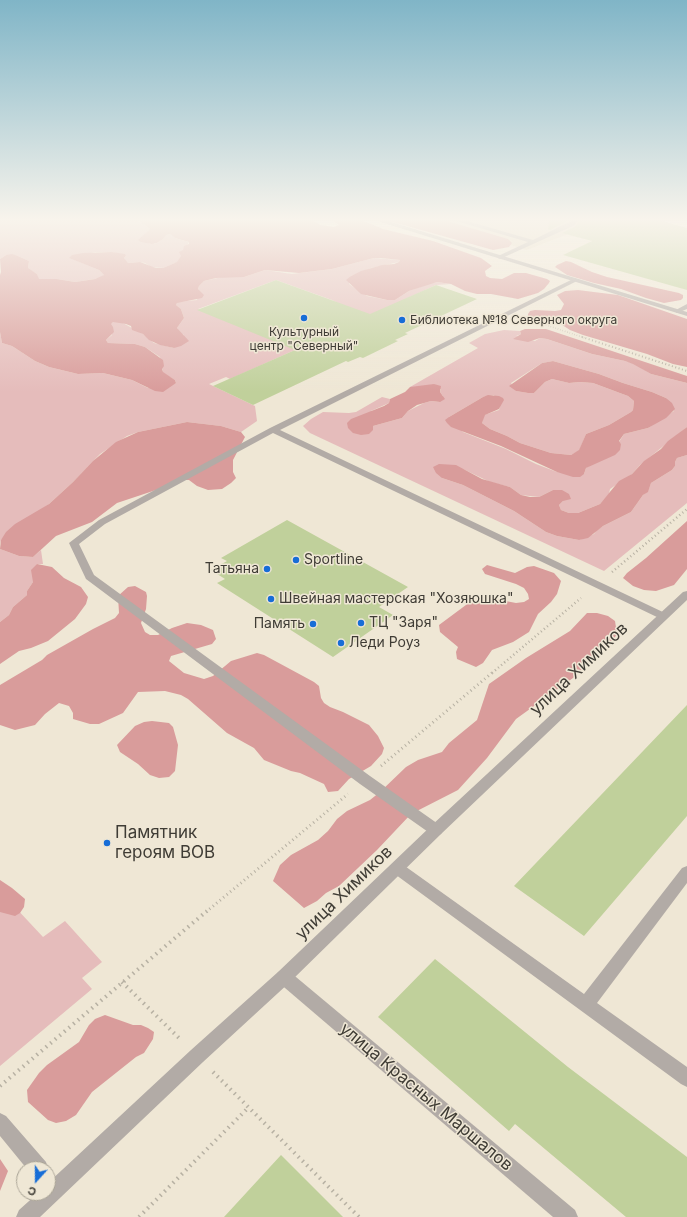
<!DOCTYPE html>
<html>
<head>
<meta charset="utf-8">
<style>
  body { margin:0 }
  #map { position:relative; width:687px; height:1217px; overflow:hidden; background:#efe7d5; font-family:Inter,sans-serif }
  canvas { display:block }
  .north { position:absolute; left:16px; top:1161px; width:40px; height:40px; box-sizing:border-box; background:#efe7d5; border:1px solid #a9a395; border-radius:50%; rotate:201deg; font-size:11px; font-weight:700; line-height:16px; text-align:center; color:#3f3c35 }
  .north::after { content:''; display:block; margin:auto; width:14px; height:18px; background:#176dd7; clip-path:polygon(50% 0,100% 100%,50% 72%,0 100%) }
</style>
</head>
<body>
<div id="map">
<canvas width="687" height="1217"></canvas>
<div class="north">С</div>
</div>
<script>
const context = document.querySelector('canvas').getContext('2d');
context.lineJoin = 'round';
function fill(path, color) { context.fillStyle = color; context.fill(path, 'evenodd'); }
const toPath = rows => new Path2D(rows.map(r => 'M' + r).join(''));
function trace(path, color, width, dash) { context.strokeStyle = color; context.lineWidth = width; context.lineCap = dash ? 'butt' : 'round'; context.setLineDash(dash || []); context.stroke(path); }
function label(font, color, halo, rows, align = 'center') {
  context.font = font + ' Inter,sans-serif'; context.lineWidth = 3; context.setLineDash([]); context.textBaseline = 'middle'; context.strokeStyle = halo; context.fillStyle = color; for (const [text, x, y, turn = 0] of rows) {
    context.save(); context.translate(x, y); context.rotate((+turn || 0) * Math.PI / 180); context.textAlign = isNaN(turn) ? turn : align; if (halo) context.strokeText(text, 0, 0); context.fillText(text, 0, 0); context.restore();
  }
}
fill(toPath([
  [427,221,583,221,589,226,527,250]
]), '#e6dbc2');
fill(toPath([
  [0,221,139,221,150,229,139,240,152,244,157,243,163,239,165,235,170,234,175,238,189,242,178,262,163,268,151,267,145,263,140,262,128,263,125,261,124,258,126,256,112,252,95,252,70,258,99,270,104,275,101,278,75,282,57,279,44,280,38,279,37,274,29,270,28,268,29,261,18,256,6,255,0,259],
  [374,258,400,260,399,262,371,268,351,276,349,284,367,296,387,300,395,300,409,291,431,283,437,282,451,284,436,285,365,318,332,300,276,280,198,309,304,346,230,379,226,377,209,384,255,406,257,421,241,432,221,426,187,422,138,432,127,436,100,454,73,482,49,504,1,540,0,544,0,332,2,343,12,346,35,361,49,367,78,374,103,373,132,380,148,388,176,383,175,380,163,373,160,357,145,347,135,344,108,343,106,340,112,335,110,324,113,322,121,322,143,334,154,343,174,348,184,335,180,333,177,328,184,318,181,309,176,305,177,302,197,300,199,291,198,289,199,286,204,281,222,277,244,277,265,270,292,274,332,269],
  [504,330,520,331,521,334,516,336,535,341,540,338,547,339,592,354,625,361,633,363,651,374,687,383,687,427,640,465,632,474,610,489,609,494,600,504,578,513,569,513,561,510,559,505,563,501,553,490,539,497,521,495,510,487,490,482,463,469,442,478,463,485,514,511,546,532,557,536,579,540,594,534,597,530,603,526,631,512,643,495,648,491,651,483,672,470,675,466,675,462,677,458,687,455,687,503,604,571,310,433,303,426,311,419,323,412,349,413,356,412,382,397,390,399,389,403,371,411,373,426,402,418,408,411,424,403,431,401,439,402,443,396,440,392,441,389,410,387,478,348,469,343,485,334],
  [553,361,599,374,623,383,652,392,666,398,674,411,648,428,624,434,619,442,621,444,586,468,584,474,557,472,536,464,506,449,463,432,449,417,483,397,494,395,500,407,499,410,484,415,482,423,490,429,507,436,520,443,551,453,571,455,579,451,586,434,609,425,631,412,633,410,634,401,628,396,593,383,580,382,569,383,552,379,545,382,534,393,528,393,516,391,511,383,542,363],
  [0,549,19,556,33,557,41,550,43,564,37,564,33,582,27,591,27,595,13,607,9,615,0,622],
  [0,891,43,937,65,921,102,962,82,978,92,989,0,1066]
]), '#e5bcbb');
fill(toPath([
  [139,221,313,221,321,225,334,227,339,225,333,221,364,221,383,229,433,241,481,258,492,266,485,271,486,276,490,278,502,279,514,273,526,273,547,279,550,281,549,283,544,289,538,293,518,299,491,294,477,294,465,291,451,284,437,282,409,291,395,300,387,300,361,294,346,280,351,276,361,271,382,265,394,264,399,262,400,260,381,258,374,258,332,269,299,273,265,270,244,277,216,278,204,281,199,286,198,289,204,295,202,298,177,303,176,305,181,309,184,318,177,328,189,341,181,346,174,348,160,345,149,340,143,334,132,330,131,326,126,324,113,322,111,324,113,327,114,332,106,340,108,343,135,344,145,347,163,360,164,366,162,369,163,372,175,380,176,383,163,392,155,391,132,380,103,373,78,374,49,367,35,361,12,346,2,343,0,332,0,275,1,272,0,259,6,255,12,254,18,256,29,261,28,268,37,274,39,279,57,279,75,282,95,279,104,275,99,270,69,258,72,255,83,253,112,252,125,254,126,256,124,258,128,263,140,262,156,268,163,268,177,262,181,256,179,252,183,250,184,246,189,244,189,242,175,238,170,234,166,235,163,239,157,243,152,244,141,242,138,240,150,229],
  [389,221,447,221,508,239,512,243,509,247,493,250],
  [566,261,571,262,592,272,607,277,679,293,683,295,683,298,681,300,664,303,646,298,621,289,594,283,567,275,555,267,557,265],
  [578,290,618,295,687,319,687,367,673,364,647,354,583,335,570,330,556,321,533,320,528,317,528,314,530,311,535,310,555,311,561,310,564,304,557,295,565,291],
  [525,329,546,329,687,376,687,383,651,374,633,364,625,361,592,354,547,339,540,338,528,342,513,339,521,334,520,331],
  [553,361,599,374,623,383,652,392,666,398,672,403,675,409,666,418,648,428,624,434,619,441,621,444,620,450,615,455,586,468,584,474,580,477,573,477,557,472,501,446,451,427,447,423,445,420,449,417,483,397,488,395,499,396,503,398,504,400,500,407,499,409,485,415,482,423,490,429,507,436,520,443,551,453,571,455,579,450,586,434,609,425,631,412,633,410,634,401,628,396,593,383,580,382,569,383,552,379,545,382,534,393,528,393,516,391,509,386,542,363],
  [434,384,441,386,440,392,445,399,440,402,431,401,417,405,408,411,402,418,373,426,373,430,369,434,361,435,353,433,348,428,347,423,351,419,384,406,389,403,390,399,405,392,410,387],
  [187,422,221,426,241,432,245,437,233,460,233,472,236,478,231,483,222,489,208,490,197,486,189,480,176,480,156,490,117,503,92,522,56,536,33,557,19,556,0,549,1,540,6,532,15,524,49,504,73,482,93,461,116,442,138,432],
  [687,427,687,455,677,458,675,462,675,466,672,470,651,483,648,492,643,495,631,512,603,526,588,538,579,540,557,536,546,532,514,511,463,485,442,478,436,473,433,467,439,464,456,465,482,479,510,487,521,495,530,497,539,497,553,490,562,490,569,494,571,499,563,501,559,505,561,510,569,513,578,513,600,504,619,481,632,474,644,461,661,449,668,441],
  [687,521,687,569,674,585,656,591,644,590,633,586,623,578,627,573,646,558],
  [37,564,52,567,64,578,81,587,88,597,86,604,75,619,48,641,31,648,19,651,0,664,0,622,9,615,13,607,27,595,27,591,33,582,31,570],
  [487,565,515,573,527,567,534,566,554,573,561,581,557,594,551,602,538,614,529,632,513,642,492,650,483,663,476,667,457,659,456,652,458,647,440,632,439,625,470,602,495,599,516,603,524,602,529,599,528,594,524,588,516,584,485,574,482,569],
  [135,586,146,592,147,596,146,609,141,623,145,632,150,635,158,635,172,628,187,623,201,625,213,630,216,639,212,644,171,656,169,661,184,673,204,679,213,676,231,661,257,653,264,655,314,682,319,686,321,698,324,703,330,707,343,712,369,725,378,736,384,748,382,754,371,766,349,779,338,791,328,792,324,784,300,773,291,771,264,760,254,748,227,733,188,699,181,695,165,691,138,692,123,713,99,724,90,724,73,719,73,713,69,706,59,703,45,714,35,725,15,730,0,725,0,685,42,660,47,655,93,629,115,618,119,613,118,596,128,587],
  [587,613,597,613,608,616,615,621,617,634,613,640,573,678,516,719,487,758,458,790,411,814,377,850,339,886,326,893,317,901,304,908,273,881,280,865,291,855,318,840,328,831,337,819,347,811,370,800,380,792,406,767,418,760,442,752,449,743,477,720,489,684,526,658,570,631],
  [152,721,169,723,173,727,178,745,175,771,169,777,159,778,150,775,138,764,120,752,117,745,135,726,144,722],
  [0,880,12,888,25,899,24,907,20,913,15,916,0,912],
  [105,1015,133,1025,141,1025,148,1028,154,1032,153,1039,144,1053,136,1057,92,1092,76,1115,66,1121,56,1123,48,1120,28,1102,27,1090,39,1073,47,1065,79,1042,89,1025,95,1019],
  [0,1159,8,1171,0,1191]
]), '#d99c9b');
fill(toPath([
  [549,221,567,221,550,230,548,229],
  [578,221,663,221,687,228,687,290,563,255,592,241,562,233,576,226],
  [276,280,370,314,436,285,477,299,405,333,408,334,395,340,398,341,363,358,360,357,348,362,346,361,253,405,213,386,295,350,197,310],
  [287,520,408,587,379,607,393,615,333,657,217,583,225,579,211,570,227,561,221,558],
  [687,705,687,816,584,936,514,886],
  [435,959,568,1067,687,1157,687,1217,626,1217,515,1124,509,1131,378,1017],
  [281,1155,343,1217,224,1217]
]), '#c0d09b');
trace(toPath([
  [534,321,585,338]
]), '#b7b1a3', 1.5, [0.5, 2]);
trace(toPath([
  [582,337,687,371]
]), '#b7b1a3', 2, [1, 2.5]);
trace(toPath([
  [612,572,687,509],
  [492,673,581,598]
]), '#b7b1a3', 2.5, [1, 3]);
trace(toPath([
  [381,766,493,672],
  [206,912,348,794]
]), '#b7b1a3', 3, [1, 3.5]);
trace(toPath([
  [122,982,180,1039],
  [213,1072,359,1217],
  [0,1086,207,911],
  [139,1217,249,1107]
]), '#b7b1a3', 4, [1.5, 4.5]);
fill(toPath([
  [456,221,467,221,533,240,571,221,577,221,575,225,500,259,498,258,498,256,528,242,456,221],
  [575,278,578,280,577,281,280,430,667,614,669,616,667,618,659,618,273,433,105,524,79,544,94,575,370,776,441,826,443,830,441,834,436,836,431,834,360,784,86,579,69,543,99,520,270,428,575,278],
  [687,304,687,309,677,313,674,311,687,304],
  [397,862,402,864,584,994,682,868,687,866,687,883,597,1003,687,1067,687,1087,681,1084,392,872,390,868,392,864,397,862],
  [0,1113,6,1116,46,1162,48,1169,48,1170,27,1169,0,1136,0,1113]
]), '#b2aba6');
fill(toPath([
  [284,970,290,972,575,1210,578,1217,553,1217,278,982,276,977,278,972,284,970]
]), '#b2aba6');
fill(toPath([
  [377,221,388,221,687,312,687,316,377,221],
  [687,591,687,600,441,834,290,982,203,1062,40,1217,16,1217,19,1210,38,1193,48,1193,48,1183,191,1050,278,972,431,826,683,592,687,591]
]), '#b2aba6');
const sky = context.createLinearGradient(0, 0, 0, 392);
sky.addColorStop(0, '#80b5c7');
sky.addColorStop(0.56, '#f8f4ec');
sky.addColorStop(1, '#f8f4ec00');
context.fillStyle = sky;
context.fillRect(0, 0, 687, 392);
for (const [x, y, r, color] of [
  [304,318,4,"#176dd7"],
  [402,320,4,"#176dd7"],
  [296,560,4,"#176dd7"],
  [267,569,4,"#176dd7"],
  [271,599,4,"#176dd7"],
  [361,623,4,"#176dd7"],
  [313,624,4,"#176dd7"],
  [341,643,4,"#176dd7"],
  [107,843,4,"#176dd7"]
]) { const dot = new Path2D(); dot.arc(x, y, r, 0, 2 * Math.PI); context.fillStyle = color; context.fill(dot); trace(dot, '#efe7d5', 1.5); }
label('12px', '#3f3c35', '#efe7d5', [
  ["Библиотека №18 Северного округа",410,320],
  ["Культурный",304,332,"center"],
  ["центр \"Северный\"",304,346,"center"]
], 'left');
label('14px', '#3f3c35', '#efe7d5', [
  ["Sportline",304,560],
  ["Татьяна",259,569,"right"],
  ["Швейная мастерская \"Хозяюшка\"",279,599],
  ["ТЦ \"Заря\"",369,623],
  ["Память",305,624,"right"],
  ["Леди Роуз",349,643]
], 'left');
label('17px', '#3f3c35', '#efe7d5', [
  ["улица Химиков",579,669,-43],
  ["улица Химиков",344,893,-44],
  ["улица Красных Маршалов",426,1097,40]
]);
label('17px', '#3f3c35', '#efe7d5', [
  ["Памятник",115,833],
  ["героям ВОВ",115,853]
], 'left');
</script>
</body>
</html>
